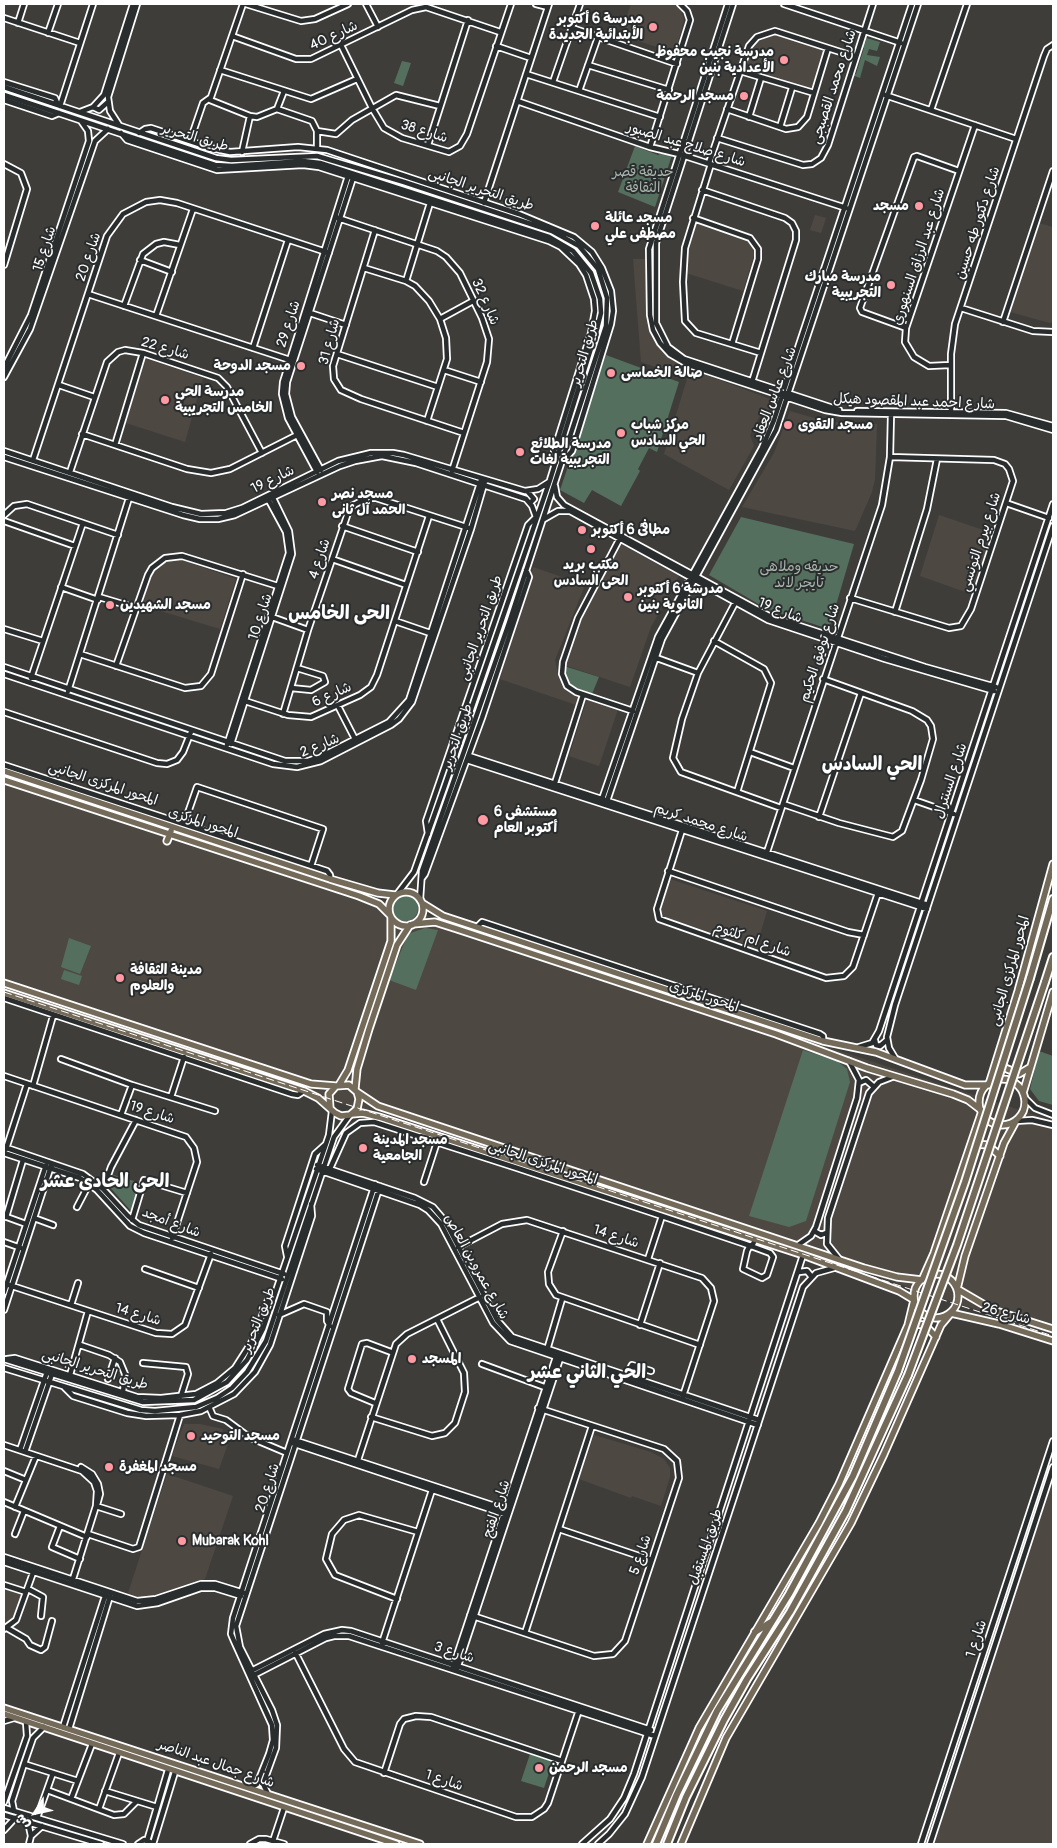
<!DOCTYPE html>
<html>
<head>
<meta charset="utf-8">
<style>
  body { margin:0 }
  #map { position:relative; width:1057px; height:1848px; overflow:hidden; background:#3f3d3a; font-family:Pangolin,"Playpen Sans Arabic",sans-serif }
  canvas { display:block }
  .frame { position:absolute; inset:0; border:5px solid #fff; pointer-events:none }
  .north { position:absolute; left:10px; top:1788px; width:50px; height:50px; -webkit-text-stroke:4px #2a2d2e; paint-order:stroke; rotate:235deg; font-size:14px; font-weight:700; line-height:20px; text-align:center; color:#fff }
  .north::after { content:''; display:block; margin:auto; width:18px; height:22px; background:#fff; clip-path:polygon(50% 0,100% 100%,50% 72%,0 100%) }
</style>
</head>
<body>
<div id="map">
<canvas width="1057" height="1848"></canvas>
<div class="frame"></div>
<div class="north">ش</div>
</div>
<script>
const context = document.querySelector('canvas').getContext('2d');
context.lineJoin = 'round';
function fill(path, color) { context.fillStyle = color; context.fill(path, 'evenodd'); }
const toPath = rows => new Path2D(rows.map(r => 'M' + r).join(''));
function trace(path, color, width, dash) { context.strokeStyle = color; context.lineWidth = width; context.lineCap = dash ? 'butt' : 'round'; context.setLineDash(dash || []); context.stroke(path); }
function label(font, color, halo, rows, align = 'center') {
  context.font = font + ' Pangolin,"Playpen Sans Arabic",sans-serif'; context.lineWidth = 4; context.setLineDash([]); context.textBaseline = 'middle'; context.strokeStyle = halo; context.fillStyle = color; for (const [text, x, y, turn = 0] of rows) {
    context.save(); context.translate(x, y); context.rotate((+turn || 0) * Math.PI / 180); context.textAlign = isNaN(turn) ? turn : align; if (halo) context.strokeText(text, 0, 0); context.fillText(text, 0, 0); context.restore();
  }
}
fill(toPath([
  [631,4,674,4,680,7,684,20,675,53,620,35],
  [776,35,823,50,811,89,745,70,751,51,758,42,768,36],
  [815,215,826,218,821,233,810,230],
  [696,223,741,238,748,241,753,247,754,255,743,291,686,273,687,256],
  [1039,223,1053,227,1053,322,1050,323,1010,312],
  [633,259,646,259,652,331,663,351,681,364,679,375,641,362],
  [145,358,203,378,185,442,126,423],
  [690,369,773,400,768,413,760,416,755,425,750,435,754,446,729,490,664,454],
  [790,411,828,422,877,424,875,479,872,492,855,531,742,507,774,453],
  [939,515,992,533,971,594,920,576],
  [619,543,679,576,651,627,630,687,564,665,579,619],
  [179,559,236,579,220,629,141,605,151,576,157,566,167,560],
  [533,567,585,585,555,660,559,679,580,696,576,705,500,679],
  [587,699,618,709,599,766,569,756],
  [4,776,1053,1121,1053,1335,534,1163,342,1104,4,989],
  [670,879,767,911,756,948,662,916,660,913,660,905],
  [184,1424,200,1424,223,1429,221,1439,229,1441,219,1469,172,1456],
  [594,1435,651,1452,664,1459,670,1468,670,1477,661,1506,632,1496,631,1498,579,1479],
  [1053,1455,1053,1844,925,1844,1010,1587],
  [167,1474,233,1496,205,1579,148,1599,136,1600,127,1596],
  [4,1587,23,1593,11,1622,4,1627]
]), '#4e4843');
fill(toPath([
  [866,38,880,42,877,51,869,49,867,55,880,57,877,66,865,60,860,78,852,75,856,74,864,48,861,46,862,42,865,43],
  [402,61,411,63,403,86,394,83],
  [635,146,658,155,663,153,672,155,655,207,618,192],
  [606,355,679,382,657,452,649,448,638,469,640,471,621,506,592,490,584,503,560,490],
  [741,517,854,544,829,629,767,609,709,575],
  [564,666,599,677,592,694,571,686,563,673],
  '392 908a13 13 0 1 1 26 0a13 13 0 1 1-26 0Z',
  [425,928,438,930,416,990,389,980,408,934],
  [69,938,91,946,80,974,61,967],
  [64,970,82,976,79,985,61,979],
  [803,1050,837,1061,847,1069,850,1082,806,1221,789,1227,749,1216],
  [1039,1051,1053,1056,1053,1105,1039,1101,1030,1089],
  [110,1174,141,1183,132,1212,107,1184],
  [530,1754,553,1761,544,1788,521,1781]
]), '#556f5e');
const minor = toPath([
  [243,4,210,100,250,116,257,117,277,109,284,91],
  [246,4,301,21,315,19,348,4],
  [366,4,378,27],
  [536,4,548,7],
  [728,4,649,249,650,315,653,330,660,343,670,354,689,365,825,410,842,413,1006,416,1053,430],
  [733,4,656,243,656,323,668,347,684,359,839,410],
  [784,4,901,43],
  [4,18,80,43],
  [18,23,24,4],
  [572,28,677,64],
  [48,33,58,4],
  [232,36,296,59,311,59,412,10,426,7,500,32],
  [341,45,372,108,384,128,402,138,449,152,460,146,467,134,511,4],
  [496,46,531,58],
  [588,65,669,90],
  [220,70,311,99,357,79],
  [740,71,814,93],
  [526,74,660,117],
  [4,82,55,98,58,105],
  [553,82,580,4],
  [4,87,216,158,231,160,317,156,404,182,552,231,579,246,598,269,607,298,606,326,509,623,422,871,420,900],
  [579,91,598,37],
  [4,95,215,165,232,166,303,161,320,163,549,237,573,251,591,273,600,299,601,313,597,329,550,480,444,788,414,872,398,893],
  [885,95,1016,139],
  [4,100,52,116,59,113],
  [517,101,650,147,679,154,846,208],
  [60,106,93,4],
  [93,107,99,110,108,102],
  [277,109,312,121,317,131,317,149],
  [727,109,786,129,798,127,807,117,828,48],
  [931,110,967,4],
  [80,112,93,107,104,95,133,4],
  [749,117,761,78],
  [119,125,110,111,108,97,137,4],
  [780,127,792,88],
  [317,131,336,134,352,120,396,95,440,106],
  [121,133,127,140,217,170,303,165,319,167,549,241,561,247,579,264,586,275,594,299,595,311,591,333,554,451,556,459],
  [139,133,145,129,151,128,211,148,230,152,298,147,327,150,519,214,574,237,592,252,602,268,611,291,613,311,611,324,572,451,563,461],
  [717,138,803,165,812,164,821,158,828,145,873,4],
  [190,141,203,103,210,98],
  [428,145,468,20],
  [650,147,690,20,687,11,680,4],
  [242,152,250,116],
  [709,163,749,46,757,37,775,31,856,57],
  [4,164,21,173,27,189,4,265],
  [711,164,685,248,683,282,685,321,696,333,761,353],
  [702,190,785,218,792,223,796,231,796,240,752,382],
  [484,203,549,4],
  [335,217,437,251,446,257,460,273,482,318,489,339,487,362,452,471],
  [693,218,750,238,758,249,758,259,732,344],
  [375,230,333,366,334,379,341,390,361,399,464,433],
  [140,260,172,272],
  [364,268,406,281,415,286,429,301,440,319,446,338,447,359,427,421],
  [406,281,430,203],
  [88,294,290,360],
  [124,306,143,254,156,244,164,242,180,245],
  [961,308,1033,331,1053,332],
  [307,312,346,325],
  [156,316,193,209],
  [440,319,473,301],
  [1003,322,1053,171],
  [906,328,862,312,860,308,914,157,917,156,959,171],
  [253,348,288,240],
  [337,354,438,387],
  [950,365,929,366,914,357,905,342,906,328,975,125],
  [4,368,31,315,89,141,88,131,81,121],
  [444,370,481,382],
  [4,377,30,329,95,141,108,129],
  [59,385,94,397],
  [857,411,1006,413,1053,426],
  [951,412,951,354,955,324,1044,56,1047,49,1053,45],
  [82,434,187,469,211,473,230,469,299,434],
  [115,445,143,353],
  [4,451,172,507,201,514,226,513,242,508,338,461,371,453,393,453,404,455,525,491,538,489,549,482],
  [4,457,183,515,200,519,218,519,235,515,340,466,355,461,382,456,416,463,526,499,532,506,536,517,528,525,426,821,428,834],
  [33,460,107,236,123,214,146,202,160,200,177,203,329,253],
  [321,470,292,417,286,394,287,382,353,178],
  [70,472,107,362,118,352,125,350,143,353,218,378,227,387,262,453],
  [317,472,288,418,282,394,283,382,348,176],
  [555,486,557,497,564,505,769,616,925,667,996,687],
  [528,492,534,499,530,503],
  [1006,503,1049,518],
  [4,515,14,506,27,504,118,535],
  [544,519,558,511,570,511,768,620,885,659,994,691],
  [4,521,75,546],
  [342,526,418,552],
  [620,538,578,618,563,662,562,674,567,686,576,692,633,711],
  [332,559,406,585],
  [61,587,98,600],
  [99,597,136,608],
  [850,598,949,628,961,626,971,609,1013,481,1009,469,1005,464,994,460,890,457],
  [735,603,698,673,682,719,673,758,681,772,781,808],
  [895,612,927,509,937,459],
  [272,617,308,630],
  [395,621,433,634],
  [4,629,43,641],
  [714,641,764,669,771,683,737,792],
  [80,654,185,688,201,686,211,674,243,574],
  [654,657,698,673],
  [116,666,148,575,152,568,165,558,182,556,281,587],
  [4,667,285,761,308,761,320,757,389,722,409,700,481,480],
  [4,674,273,764,297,767,321,761,391,725,399,719,412,702,471,529,485,481],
  [31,678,83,523],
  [291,688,311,690,325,682,323,676,297,668],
  [68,691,130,495],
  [242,700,288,715,311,717,360,695,371,687,377,675,429,516],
  [338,706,356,741],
  [4,712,157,763,167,764,177,760,183,752,191,732],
  [283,714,308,630,350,507,367,498,376,498,469,528],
  [231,744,292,554,289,531,272,496],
  [227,745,289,553,286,532,267,497],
  [750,752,794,768],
  [469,756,925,904],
  [467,760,927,909],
  [4,765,327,871,330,875,330,879],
  [554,786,583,695],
  [914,800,954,814],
  [601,802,658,637,762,448,774,420,912,4],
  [606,804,662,639,776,430,918,4],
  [783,804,839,823,893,837,902,831,921,780,933,739,931,726,927,720,912,711,823,679],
  [819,817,861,693],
  [184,824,197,787,323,829,311,866],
  [683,827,657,909,659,919,826,978,844,976,853,967,878,893],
  [766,855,882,505,890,457,891,414],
  [668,871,848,932,864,935],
  [422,878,425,874,482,718,529,577,526,570],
  [477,927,482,922,820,1034,823,1036,823,1041],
  [4,998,292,1094,298,1095,304,1091],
  [875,1040,876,1045,880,1046,887,1040],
  [859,1047,872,1043,879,1031,1053,504],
  [895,1058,889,1048,887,1037,895,1005,1053,526],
  [61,1059,132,1085,215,1111],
  [4,1076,186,1137,194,1148,197,1162,172,1238],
  [859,1083,866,1080,873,1086],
  [33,1086,53,1016],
  [171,1097,184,1057],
  [1024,1097,1035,1108,1053,1115],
  [121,1115,132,1085],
  [1016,1121,1032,1120,1053,1125],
  [4,1147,83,1174,103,1189,128,1216,139,1225,284,1274],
  [6,1149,27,1084],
  [4,1153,80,1178,97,1190,130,1226,144,1233,282,1279],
  [317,1165,415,1198,433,1207,445,1221,497,1320,512,1337,759,1420],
  [316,1169,420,1205,428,1210,441,1224,493,1323,510,1341,758,1425],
  [328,1173,346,1133,360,1123,374,1122,517,1168,662,1216,751,1246,770,1253,773,1257,767,1275,762,1278,743,1269,747,1251,749,1247,751,1246,753,1244,755,1240],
  [424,1182,437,1142],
  [103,1189,111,1167,136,1120],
  [77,1207,89,1184],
  [4,1216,26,1224],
  [6,1217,23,1160],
  [34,1218,53,1225],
  [132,1220,144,1180,187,1193],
  [563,1231,548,1272,549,1284,556,1295,700,1345],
  [814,1231,821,1235,826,1233],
  [4,1242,21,1248],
  [798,1245,811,1236,816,1227,857,1098,859,1080,849,1061],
  [458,1247,502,1224,527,1220,702,1278,711,1288,714,1301,683,1396],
  [287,1256,285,1246,315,1154,325,1145],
  [648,1259,662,1216],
  [839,1259,827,1244,828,1218,869,1093,879,1082,892,1077],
  [145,1269,199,1288],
  [799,1272,807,1271,811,1276],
  [6,1284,156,1333,172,1334,185,1325,211,1254],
  [4,1292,46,1165],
  [71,1305,78,1283],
  [4,1310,51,1166],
  [279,1315,304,1304,327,1312,327,1321,330,1326],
  [640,1325,660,1263],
  [80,1345,109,1355,120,1362,125,1374,123,1392],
  [547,1350,562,1299],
  [4,1359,143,1402,194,1400,227,1382,247,1360,263,1329,329,1135,332,1111],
  [7,1359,15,1358,137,1397,161,1398,196,1394,217,1383,235,1368,253,1340,268,1300,273,1294],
  [143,1363,186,1367,188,1374,181,1396],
  [482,1364,547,1388],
  [4,1368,141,1410,155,1411,196,1407,217,1398,232,1388,247,1372,266,1341,334,1137,350,1115],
  [70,1375,88,1311],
  [626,1376,632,1365,651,1371],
  [108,1379,115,1358],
  [64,1387,73,1396,127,1413,146,1416,180,1415,201,1411,234,1394,255,1372,270,1345,312,1216,311,1204],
  [375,1403,351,1393,348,1389,362,1344,367,1343,391,1352],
  [210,1409,213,1416,226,1420,249,1437,287,1453],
  [371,1417,432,1436,445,1433,455,1423,465,1392,464,1373,437,1319],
  [294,1440,507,1510],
  [292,1443,505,1514],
  [4,1445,82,1471,94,1482,97,1491,96,1506,72,1582],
  [20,1450,47,1372],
  [25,1452,52,1374],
  [357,1463,396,1344,407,1334,480,1297],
  [81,1467,92,1474,98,1484,100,1494,97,1505],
  [4,1471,26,1480],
  [4,1502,87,1537],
  [96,1506,121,1514],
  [15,1507,36,1456],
  [60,1526,52,1547,80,1559],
  [559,1529,651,1560],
  [15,1534,24,1511],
  [88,1534,133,1549,139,1547,180,1415],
  [4,1557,137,1601,156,1599,201,1584,215,1584,244,1593],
  [4,1562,137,1606,158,1603,201,1588,215,1588,241,1596],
  [4,1585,26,1592],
  [28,1589,43,1597,41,1616],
  [397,1599,335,1575,326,1559,332,1534,344,1520,359,1515,418,1532],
  [470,1615,594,1656,613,1654,625,1641,679,1478,677,1461,664,1449,538,1408],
  [7,1628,26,1639,30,1645,41,1650,45,1647,52,1621],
  [4,1629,16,1620,34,1570],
  [525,1633,592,1426],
  [382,1643,433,1487],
  [294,1650,344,1749,355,1762,516,1817,532,1817,544,1809,548,1803,580,1707],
  [453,1667,556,1357],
  [457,1669,561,1356],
  [251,1671,324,1634,342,1630,351,1631,651,1730],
  [252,1676,326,1638,334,1636,349,1636,655,1736],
  [4,1721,14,1718],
  [63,1727,106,1593],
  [69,1729,110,1596],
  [24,1764,78,1781],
  [384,1773,400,1724,404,1719,416,1716,431,1717,562,1761],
  [250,1788,257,1784,269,1754,273,1740,272,1725,234,1641,231,1634,233,1618,375,1184],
  [47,1790,114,1815,124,1814,137,1801],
  [105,1791,157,1807],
  [268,1794,264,1786,264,1781,276,1748,277,1725,272,1710,240,1647,236,1626,380,1186],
  [71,1799,92,1744],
  [4,1802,27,1736,26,1722],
  [4,1808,123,1844],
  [99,1809,119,1753],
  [14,1811,12,1801,24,1764,33,1738,44,1727],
  [4,1815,101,1844],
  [37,1818,53,1773],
  [28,1822,31,1836],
  [4,1830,15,1818],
  [147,1841,168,1770],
  [273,1841,284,1808],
  [29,1844,31,1836,42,1826],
  [138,1844,144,1840,150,1842],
  [153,1844,175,1772],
  [250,1844,259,1839,266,1839,284,1844],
  [582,1844,610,1819,624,1798,634,1774,803,1255],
  [598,1844,609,1834,625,1814,642,1777,803,1287,816,1273,834,1268],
  [921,1844,1053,1441],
  [930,1844,1053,1467]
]);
const major = toPath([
  [4,771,330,879,378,893,395,895],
  [4,780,359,896,379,904,389,914],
  [167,841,171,831],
  '389 909a17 17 0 1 1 34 0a17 17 0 1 1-34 0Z',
  [422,903,443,916,823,1041,876,1052,965,1085,988,1085],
  [413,924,435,922,457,929,776,1034,867,1068,953,1094,968,1100,981,1110],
  [4,983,311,1084,336,1086],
  [4,993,304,1091,318,1098,335,1113,341,1116,350,1115,357,1109,359,1099,357,1092,349,1085,336,1086,329,1094,330,1108],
  [998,1065,1019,1074,1029,1068],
  '979 1102a23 23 0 1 1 46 0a23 23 0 1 1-46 0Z',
  [989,1084,1018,991,1053,864],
  [339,1085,348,1070,391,941,391,918],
  [355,1089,357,1069,369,1029,397,945,410,925],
  [357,1092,378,1106,864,1268,897,1277,922,1280,934,1253,982,1111],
  [1023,1093,1053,992],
  [352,1114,363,1113,379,1117,803,1255,899,1291,914,1300,908,1325,839,1484,819,1523,699,1728,647,1844],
  [1016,1121,1004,1143,965,1256,957,1289,993,1310,1053,1329],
  [974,1144,988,1145,1000,1156],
  '914 1296a22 22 0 1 1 44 0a22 22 0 1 1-44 0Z',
  [912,1324,925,1325,936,1337],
  [4,1708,420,1844],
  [4,1714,396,1844],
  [681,1844,726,1738,851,1523,884,1454,941,1325,951,1313,999,1324,1053,1341]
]);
const highway = toPath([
  [1030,978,1053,899],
  [1045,982,1053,957],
  [755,1632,771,1622],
  [656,1844,677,1794,717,1711,789,1594,853,1476,898,1371],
  [667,1844,686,1797,724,1720,747,1679,790,1612,846,1511,908,1375]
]);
trace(minor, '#fff', 8);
trace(major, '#fff', 9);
trace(highway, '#fff', 10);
trace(minor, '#2a2d2e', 4.5);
trace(major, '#746a5a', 5.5);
trace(highway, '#746a5a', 6);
trace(toPath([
  [4,992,1053,1336]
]), '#fff', 1, [8, 4]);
const highwayBridge = toPath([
  [898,1371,965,1182,1030,978],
  [908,1375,957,1245,1045,982]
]);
trace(highwayBridge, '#fff', 10, []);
trace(highwayBridge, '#746a5a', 6);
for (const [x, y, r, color] of [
  [653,27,5,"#ff9aa2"],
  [784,60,5,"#ff9aa2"],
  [744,96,5,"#ff9aa2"],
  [919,206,5,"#ff9aa2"],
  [595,226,5,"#ff9aa2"],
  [891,285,5,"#ff9aa2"],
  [301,366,5,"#ff9aa2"],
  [611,373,5,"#ff9aa2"],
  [165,400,5,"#ff9aa2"],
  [788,425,5,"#ff9aa2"],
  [621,433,5,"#ff9aa2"],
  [520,452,5,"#ff9aa2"],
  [322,502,5,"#ff9aa2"],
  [582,530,5,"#ff9aa2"],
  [591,549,5,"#ff9aa2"],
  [628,597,5,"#ff9aa2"],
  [110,605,5,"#ff9aa2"],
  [483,820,6,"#ff9aa2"],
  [120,978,5,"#ff9aa2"],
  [363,1148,5,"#ff9aa2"],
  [412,1359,5,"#ff9aa2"],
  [191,1436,5,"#ff9aa2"],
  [109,1467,5,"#ff9aa2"],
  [182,1541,5,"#ff9aa2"],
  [539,1768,5,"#ff9aa2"]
]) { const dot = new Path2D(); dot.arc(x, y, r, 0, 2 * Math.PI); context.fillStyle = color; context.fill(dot); trace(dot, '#2a2d2e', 2); }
label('bold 14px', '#fff', '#2a2d2e', [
  ["مدرسة 6 أكتوبر",643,19,"right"],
  ["الأبتدائية الجديدة",643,35,"right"],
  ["مدرسة نجيب محفوظ",774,52,"right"],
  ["الأعدادية بنين",774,68,"right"],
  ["مسجد الرحمة",734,96,"right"],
  ["مسجد",909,206,"right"],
  ["مسجد عائلة",605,218],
  ["مصطفى علي",605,234],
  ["مدرسة مبارك",881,277,"right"],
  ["التجريبية",881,293,"right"],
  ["مسجد الدوحة",291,366,"right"],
  ["صالة الخماسى",621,373],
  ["مدرسة الحي",175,392],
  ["الخامس التجريبية",175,408],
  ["مركز شباب",631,425],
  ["الحي السادس",631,441],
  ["مسجد التقوى",798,425],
  ["مدرسة الطلائع",530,444],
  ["التجريبية لغات",530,460],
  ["مسجد نصر",332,494],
  ["الحمد آل ثانى",332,510],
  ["مطافئ 6 أكتوبر",592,530],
  ["مكتب بريد",591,565,"center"],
  ["الحى السادس",591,581,"center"],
  ["مدرسة 6 أكتوبر",638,589],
  ["الثانوية بنين",638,605],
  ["مسجد الشهيدين",120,605],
  ["مستشفى 6",494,812],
  ["أكتوبر العام",494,828],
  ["مدينة الثقافة",130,970],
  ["والعلوم",130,986],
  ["مسجد المدينة",373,1140],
  ["الجامعية",373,1156],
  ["المسجد",422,1359],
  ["مسجد التوحيد",201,1436],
  ["مسجد المغفرة",119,1467],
  ["Mubarak Kohl",192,1541],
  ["مسجد الرحمن",549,1768]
], 'left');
label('14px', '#fff', '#2a2d2e', [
  ["شارع 40",334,36,-25],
  ["شارع محمد القصبجى",834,87,-72],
  ["شارع 38",424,132,17],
  ["طريق التحرير",195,138,16],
  ["شارع صلاح عبد الصبور",686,145,17],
  ["طريق التحرير الجانبى",481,190,18],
  ["شارع دكتور طه حسين",978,223,-72],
  ["شارع 15",45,249,-72],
  ["شارع 20",89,257,-71],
  ["شارع عبد الرزاق السنهوري",919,257,-72],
  ["شارع 32",485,302,66],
  ["شارع 29",289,324,-72],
  ["شارع 31",330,342,-75],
  ["شارع 22",165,349,16],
  ["طريق التحرير",585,353,-74],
  ["شارع عباس العقاد",775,394,-69],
  ["شارع احمد عبد المقصود هيكل",914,402,2],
  ["شارع 19",273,480,-26],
  ["شارع بيرم التونسي",981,542,-72],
  ["شارع 4",320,559,-72],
  ["شارع 19",780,611,22],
  ["شارع 10",261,617,-72],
  ["طريق التحرير الجانبى",481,628,-71],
  ["شارع توفيق الحكيم",820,653,-72],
  ["شارع 6",332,695,-24],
  ["طريق التحرير",458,737,-71],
  ["شارع 2",320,746,-22],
  ["شارع السنترال",951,781,-72],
  ["المحور المركزى الجانبى",103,784,18],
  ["المحور المركزى",203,823,18],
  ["شارع محمد كريم",701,823,18],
  ["شارع ام كلثوم",752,940,19],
  ["المحور المركزى الجانبى",1010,971,-74],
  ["المحور المركزى",704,997,18],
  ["شارع 19",152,1113,18],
  ["المحور المركزى الجانبى",543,1163,18],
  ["شارع أمجد",171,1223,21],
  ["شارع 14",616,1237,18],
  ["شارع عمرو بن العاص",476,1267,61],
  ["شارع 26",1006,1314,15],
  ["شارع 14",138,1315,17],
  ["طريق التحرير",259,1320,-68],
  ["طريق التحرير الجانبى",95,1370,17],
  ["شارع 20",268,1488,-72],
  ["شارع الفتح",497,1509,-72],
  ["طريق المستقبل",706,1547,-71],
  ["شارع 5",641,1555,-71],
  ["شارع 1",977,1639,-72],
  ["شارع 3",454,1653,18],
  ["شارع جمال عبد الناصر",216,1764,19],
  ["شارع 1",444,1781,19]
]);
label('14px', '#aab7ae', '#2a2d2e', [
  ["حديقة قصر",643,172],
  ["الثقافة",643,188],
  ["حديقه وملاهى",799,567],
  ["تايجر لاند",799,583]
]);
label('bold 19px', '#fff', '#2a2d2e', [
  ["الحى الخامس",339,614],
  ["الحي السادس",872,765],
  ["الحى الحادى عشر",105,1182],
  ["الحي الثاني عشر",587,1373]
]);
</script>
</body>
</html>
